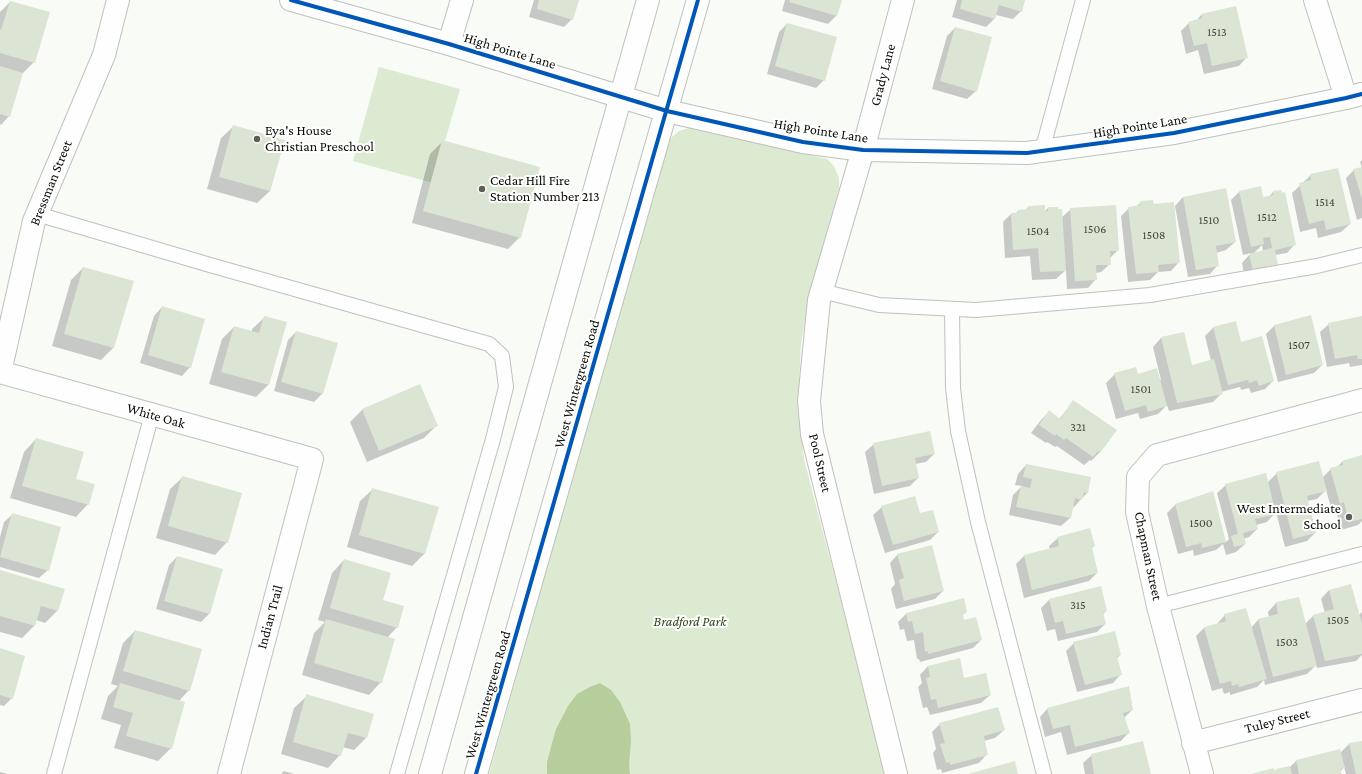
<!DOCTYPE html>
<html>
<head>
<meta charset="utf-8">
<style>
  body { margin:0 }
  canvas { display:block; background:#f8fbf6 }
</style>
</head>
<body>
<canvas width="1362" height="774"></canvas>
<script>
const context = document.querySelector('canvas').getContext('2d');
context.lineJoin = 'round';
function fill(path, color) { context.fillStyle = color; context.fill(path, 'evenodd'); }
const toPath = rows => new Path2D(rows.map(r => 'M' + r).join(''));
function trace(path, color, width, dash) { context.strokeStyle = color; context.lineWidth = width; context.lineCap = dash ? 'butt' : 'round'; context.setLineDash(dash || []); context.stroke(path); }
function label(font, color, halo, rows, align = 'center') {
  context.font = font + ' "Crimson Pro",serif'; context.lineWidth = 4; context.setLineDash([]); context.textBaseline = 'middle'; context.strokeStyle = halo; context.fillStyle = color; for (const [text, x, y, turn = 0] of rows) {
    context.save(); context.translate(x, y); context.rotate((+turn || 0) * Math.PI / 180); context.textAlign = isNaN(turn) ? turn : align; if (halo) context.strokeText(text, 0, 0); context.fillText(text, 0, 0); context.restore();
  }
}
fill(toPath([
  [379,67,460,89,433,183,353,161],
  [692,127,827,159,834,166,839,178,839,188,810,291,801,344,798,401,804,459,886,774,489,774,662,159,666,145,672,137,679,131]
]), '#dcead1');
fill(toPath([
  [600,683,611,690,620,702,630,724,631,741,629,765,630,774,547,774,547,762,556,729,568,706,577,694,592,686]
]), '#b6ce9c');
fill(toPath([
  [534,0,578,0,572,19,564,27,529,17],
  [785,0,840,0,836,16,828,24,782,11],
  [957,0,1024,0,1021,11,1013,19,996,15,995,18,986,27,952,17],
  [10,2,34,62,22,74,9,116,1,125,0,124,0,12],
  [1235,7,1247,57,1239,66,1204,74,1198,50,1186,54,1181,31,1189,23,1196,21,1201,15],
  [787,24,824,80,816,88,767,74,779,32],
  [955,28,976,91,967,99,932,89,947,36],
  [234,126,284,141,270,191,257,203,207,189,221,138],
  [443,141,520,237,508,249,412,223,430,154],
  [1362,160,1362,218,1357,220,1346,178,1354,170,1362,168,1360,162],
  [1311,175,1350,224,1341,232,1318,238,1316,228,1300,232,1292,193],
  [1260,187,1263,198,1269,197,1273,192,1295,244,1287,253,1275,255,1246,283,1242,263,1251,253,1243,255,1231,200,1239,192],
  [1262,245,1263,252,1253,254],
  [1183,197,1235,242,1226,250,1216,253,1218,265,1210,274,1188,277,1175,206],
  [1141,202,1179,262,1171,271,1158,272,1150,280,1128,282,1121,216,1129,208,1136,207],
  [1028,207,1044,212,1048,208,1061,218,1071,209,1118,250,1109,259,1110,264,1101,272,1096,273,1096,279,1088,288,1067,289,1066,270,1056,279,1032,280,1030,256,1005,258,1003,222,1011,214,1015,214,1018,211,1025,211],
  [83,268,132,282,113,348,101,360,52,346,71,280],
  [162,307,190,367,182,376,140,363,154,316],
  [265,317,269,384,256,397,209,384,222,339,234,327,252,332,252,329],
  [1362,317,1362,365,1350,367,1349,363,1327,367,1320,332,1329,324],
  [1235,322,1241,343,1273,381,1265,389,1251,393,1249,388,1241,390,1240,387,1221,392,1222,393,1213,402,1169,411,1167,405,1158,414,1140,419,1138,413,1116,419,1106,383,1115,374,1137,375,1161,380,1153,347,1161,338,1183,333,1191,366,1211,361,1205,336,1213,328],
  [1275,325,1322,365,1314,373,1278,382,1266,334],
  [296,332,337,344,322,394,314,402,274,391,288,340],
  [419,385,436,426,424,438,367,462,350,422,362,410],
  [1074,401,1100,452,1091,461,1090,460,1084,465,1057,446,1055,447,1047,442,1046,443,1031,433,1041,420,1049,412,1059,419],
  [36,439,75,480,88,504,76,517,10,498,24,452],
  [874,444,934,454,926,462,915,464,918,478,910,486,874,494,865,452],
  [1362,456,1362,521,1358,525,1341,530,1336,510,1332,511,1326,490,1317,499,1307,501,1315,533,1307,541,1285,547,1276,512,1267,522,1256,525,1257,529,1249,537,1243,539,1245,544,1236,552,1226,555,1223,544,1216,550,1194,556,1193,550,1178,554,1167,513,1176,504,1212,493,1225,543,1229,539,1217,493,1226,485,1267,483,1277,473,1322,478,1331,469,1336,468,1343,461],
  [1026,465,1087,493,1073,508,1072,507,1070,518,1061,526,1009,515,1013,495,1022,486,1015,485,1018,474],
  [183,477,227,542,215,555,156,538,170,489],
  [373,489,425,553,412,566,347,547,360,501],
  [882,507,919,514,938,532,930,540,885,553,873,515],
  [13,514,48,570,39,578,0,567,0,537,4,522],
  [1058,538,1094,546,1091,549,1097,573,1089,581,1024,598,1016,564,1024,556,1050,549,1049,546],
  [898,554,943,591,935,599,896,609,891,589,895,584,890,563],
  [177,557,209,614,201,622,156,609,169,565],
  [344,560,381,601,397,627,387,638,381,682,369,695,302,675,314,633,325,622,318,620,332,573],
  [0,571,58,610,45,623,36,620,34,626,22,638,0,632],
  [1329,590,1359,615,1362,612,1362,655,1356,661,1317,668,1316,665,1307,674,1265,685,1264,680,1257,687,1230,695,1230,692,1224,694,1222,688,1212,691,1196,636,1204,628,1217,624,1225,615,1251,628,1258,620,1269,617,1268,612,1276,603,1298,598,1305,624,1314,615,1325,613,1321,599],
  [1049,600,1106,611,1103,614,1105,624,1097,632,1058,641,1055,629,1047,631,1041,608],
  [966,612,962,616,963,621,981,640,973,648,920,662,919,659,917,659,914,640,907,641,904,629,900,630,898,622,906,614],
  [135,631,189,690,179,701,171,748,158,761,114,748,121,725,101,719,108,696,118,686,111,684,123,643],
  [1074,643,1120,655,1117,658,1121,674,1113,683,1077,692,1066,651],
  [0,650,12,698,4,706,0,705],
  [928,666,963,680,990,695,981,703,930,715,927,707,923,708,918,687,922,683,920,675],
  [307,696,366,738,354,750,342,747,340,755,328,768,281,754,294,708],
  [1048,708,1132,710,1124,718,1129,732,1121,741,1067,755,1061,732,1045,737,1040,717],
  [940,724,1004,730,995,738,984,741,987,754,979,763,942,773,941,769,937,770,933,753,936,749,932,732],
  [1362,742,1362,774,1346,774,1344,767,1340,772,1341,774,1253,774,1274,772,1277,770,1289,768,1296,761,1340,753,1349,744],
  [1092,755,1150,774,1085,774,1083,763],
  [284,771,294,774,281,774],
  [0,772,8,774,0,774]
]), '#0003');
fill(toPath([
  [539,0,579,0,573,20,537,9],
  [790,0,842,0,837,16,789,2],
  [962,0,1025,0,1022,12,999,5,995,19,960,9],
  [10,1,50,12,35,63,0,53,0,29,1,30],
  [1236,6,1248,58,1212,66,1207,43,1194,46,1188,22,1202,18,1201,14],
  [787,23,837,37,825,81,775,66],
  [955,27,992,37,977,92,940,81],
  [0,66,23,73,10,117,0,114],
  [233,125,285,140,270,191,219,177],
  [442,140,540,167,521,238,423,211],
  [1362,167,1362,199,1353,169],
  [1338,168,1351,224,1326,230,1324,220,1309,224,1299,183,1311,180,1310,174],
  [1261,186,1263,197,1273,195,1273,191,1281,190,1282,193,1285,192,1296,245,1275,250,1279,270,1254,275,1249,254,1272,248,1270,237,1263,238,1264,244,1251,247,1239,191],
  [1226,188,1236,242,1216,246,1219,266,1196,270,1183,197],
  [1153,200,1154,204,1174,202,1180,263,1158,265,1159,272,1136,274,1128,207,1140,205,1140,201],
  [1045,205,1045,211,1048,211,1048,207,1058,207,1058,209,1062,209,1066,271,1040,272,1038,248,1013,250,1011,213,1018,213,1018,210,1028,209,1028,206],
  [1116,205,1119,251,1110,251,1111,265,1096,265,1097,280,1075,281,1070,208],
  [83,267,134,281,114,348,64,334],
  [162,306,205,319,191,368,148,355],
  [1311,315,1323,365,1286,375,1274,325],
  [264,316,287,322,269,385,221,372,234,326,259,333],
  [1362,316,1362,359,1358,359,1357,355,1335,359,1328,323],
  [1236,321,1241,342,1262,336,1274,381,1259,386,1257,380,1249,383,1248,380,1228,385,1213,327],
  [296,331,338,343,323,394,281,382],
  [1184,332,1192,365,1214,359,1223,394,1177,403,1161,337],
  [1136,367,1138,374,1157,368,1167,406,1148,412,1146,405,1125,411,1114,373],
  [420,384,438,426,379,451,362,409],
  [1073,400,1117,430,1100,453,1098,451,1093,457,1066,438,1064,440,1056,434,1055,436,1039,425,1049,410,1060,419],
  [930,431,935,454,915,458,919,478,882,486,873,443],
  [36,438,84,452,76,479,95,484,89,505,22,486],
  [1362,455,1362,519,1349,522,1344,502,1340,504,1330,468,1343,465,1342,461],
  [1319,461,1327,491,1307,496,1316,533,1293,539,1276,472],
  [1026,464,1091,477,1088,493,1084,492,1082,500,1075,498,1071,518,1016,507,1021,486,1030,488,1032,479,1023,477],
  [1266,473,1276,514,1255,519,1258,529,1243,533,1246,544,1234,547,1231,536,1238,534,1225,484],
  [182,476,242,493,228,543,168,526],
  [372,488,439,507,425,554,359,535],
  [1213,491,1226,542,1202,548,1201,543,1186,547,1175,504],
  [915,496,920,513,933,510,939,532,893,545,881,506],
  [12,513,61,527,49,571,0,557],
  [1090,528,1095,546,1092,547,1098,573,1032,590,1024,555,1059,546,1057,537],
  [932,545,944,591,904,601,899,580,904,578,897,554],
  [177,556,223,569,210,614,164,601],
  [344,559,391,573,383,600,404,606,398,628,330,608],
  [0,570,65,589,58,611,41,606,35,626,0,616],
  [1351,584,1362,624,1362,654,1325,661,1313,615,1334,609,1329,590],
  [1101,586,1107,611,1103,612,1106,624,1066,634,1063,621,1055,623,1049,599],
  [1299,597,1317,666,1273,677,1258,619,1278,614,1276,602],
  [964,598,967,612,963,614,964,620,976,617,982,640,928,654,928,651,925,652,923,632,915,634,912,621,908,622,906,613],
  [1246,608,1267,679,1239,687,1238,684,1232,686,1231,681,1220,684,1204,627,1226,621,1224,614],
  [326,619,395,639,382,683,314,663],
  [135,630,202,649,190,691,123,671],
  [1115,631,1121,655,1117,656,1122,675,1085,685,1073,642],
  [0,648,25,656,13,699,0,695],
  [960,658,964,678,986,673,991,695,938,708,936,699,931,700,926,678,930,677,928,666],
  [120,683,185,702,172,749,126,736,133,713,113,707],
  [1129,686,1133,710,1123,713,1130,733,1075,747,1070,725,1053,729,1047,708],
  [306,694,374,714,367,738,348,733,341,756,293,742],
  [998,707,1005,730,984,736,988,755,950,765,950,762,946,763,940,744,945,743,939,723],
  [1143,741,1151,774,1094,774,1091,754],
  [1362,741,1362,774,1356,774,1349,743],
  [1340,749,1345,768,1340,769,1342,774,1299,774,1296,760],
  [1015,761,1018,774,968,774],
  [1290,766,1292,774,1251,774,1274,768,1275,772,1276,769]
]), '#dce4d4');
const service = toPath([
  [1042,151,1083,0],
  [37,214,210,265,489,344,502,356,506,387,493,439,397,774],
  [821,291,879,305,976,310,1150,295,1317,266,1362,255],
  [952,309,953,388,958,431,978,522,1044,774],
  [1158,606,1362,554],
  [54,774,152,414]
]);
const minor = toPath([
  [1315,0,1346,98],
  [449,44,462,0],
  [0,372,312,459,229,774],
  [0,372,34,221,104,55,118,0],
  [1193,743,1362,700],
  [896,774,812,434,809,401,819,300,863,150,903,0],
  [1202,774,1158,606,1137,512,1138,477,1157,455,1362,400]
]);
const tertiary = toPath([
  [291,0,449,44,667,111,803,142,863,150,1027,153,1174,133,1346,98,1362,94],
  [430,774,648,0],
  [476,774,698,0]
]);
trace(service, '#bec2bb', 16);
trace(minor, '#bec2bb', 24);
trace(tertiary, '#bec2bb', 24);
trace(service, '#fefefe', 14);
trace(minor, '#fefefe', 22);
trace(tertiary, '#fefefe', 22);
trace(toPath([
  [291,0,449,44,667,111,803,142,863,150,1027,153,1174,133,1346,98,1362,94],
  [476,774,698,0]
]), '#0057b8', 4);
for (const [x, y, r, color] of [
  [257,139,4,"#5d6059"],
  [482,189,4,"#5d6059"],
  [1349,517,4,"#5d6059"]
]) { const dot = new Path2D(); dot.arc(x, y, r, 0, 2 * Math.PI); context.fillStyle = color; context.fill(dot); trace(dot, '#fff', 1.5); }
label('12px', '#3e4339', null, [
  ["1513",1217,32],
  ["1514",1325,202],
  ["1512",1267,217],
  ["1510",1209,220],
  ["1506",1095,229],
  ["1504",1038,231],
  ["1508",1154,235],
  ["1507",1299,345],
  ["1501",1141,389],
  ["321",1078,427],
  ["1500",1201,523],
  ["315",1078,605],
  ["1505",1338,620],
  ["1503",1287,642]
]);
label('14px', '#090d05', '#fff', [
  ["High Pointe Lane",510,51,17],
  ["Grady Lane",883,75,-75],
  ["High Pointe Lane",1140,126,-9],
  ["High Pointe Lane",821,131,9],
  ["Bressman Street",51,183,-68],
  ["West Wintergreen Road",577,384,-74],
  ["White Oak",156,416,16],
  ["Pool Street",820,463,77],
  ["Chapman Street",1148,556,78],
  ["Indian Trail",270,617,-75],
  ["West Wintergreen Road",488,695,-74],
  ["Tuley Street",1277,721,-14]
]);
label('14px', '#090d05', '#fff', [
  ["Eya's House",265,131],
  ["Christian Preschool",265,147],
  ["Cedar Hill Fire",490,181],
  ["Station Number 213",490,197],
  ["West Intermediate",1341,509,"right"],
  ["School",1341,525,"right"]
], 'left');
label('italic 14px', '#324817', '#fff', [
  ["Bradford Park",690,622]
]);
</script>
</body>
</html>
